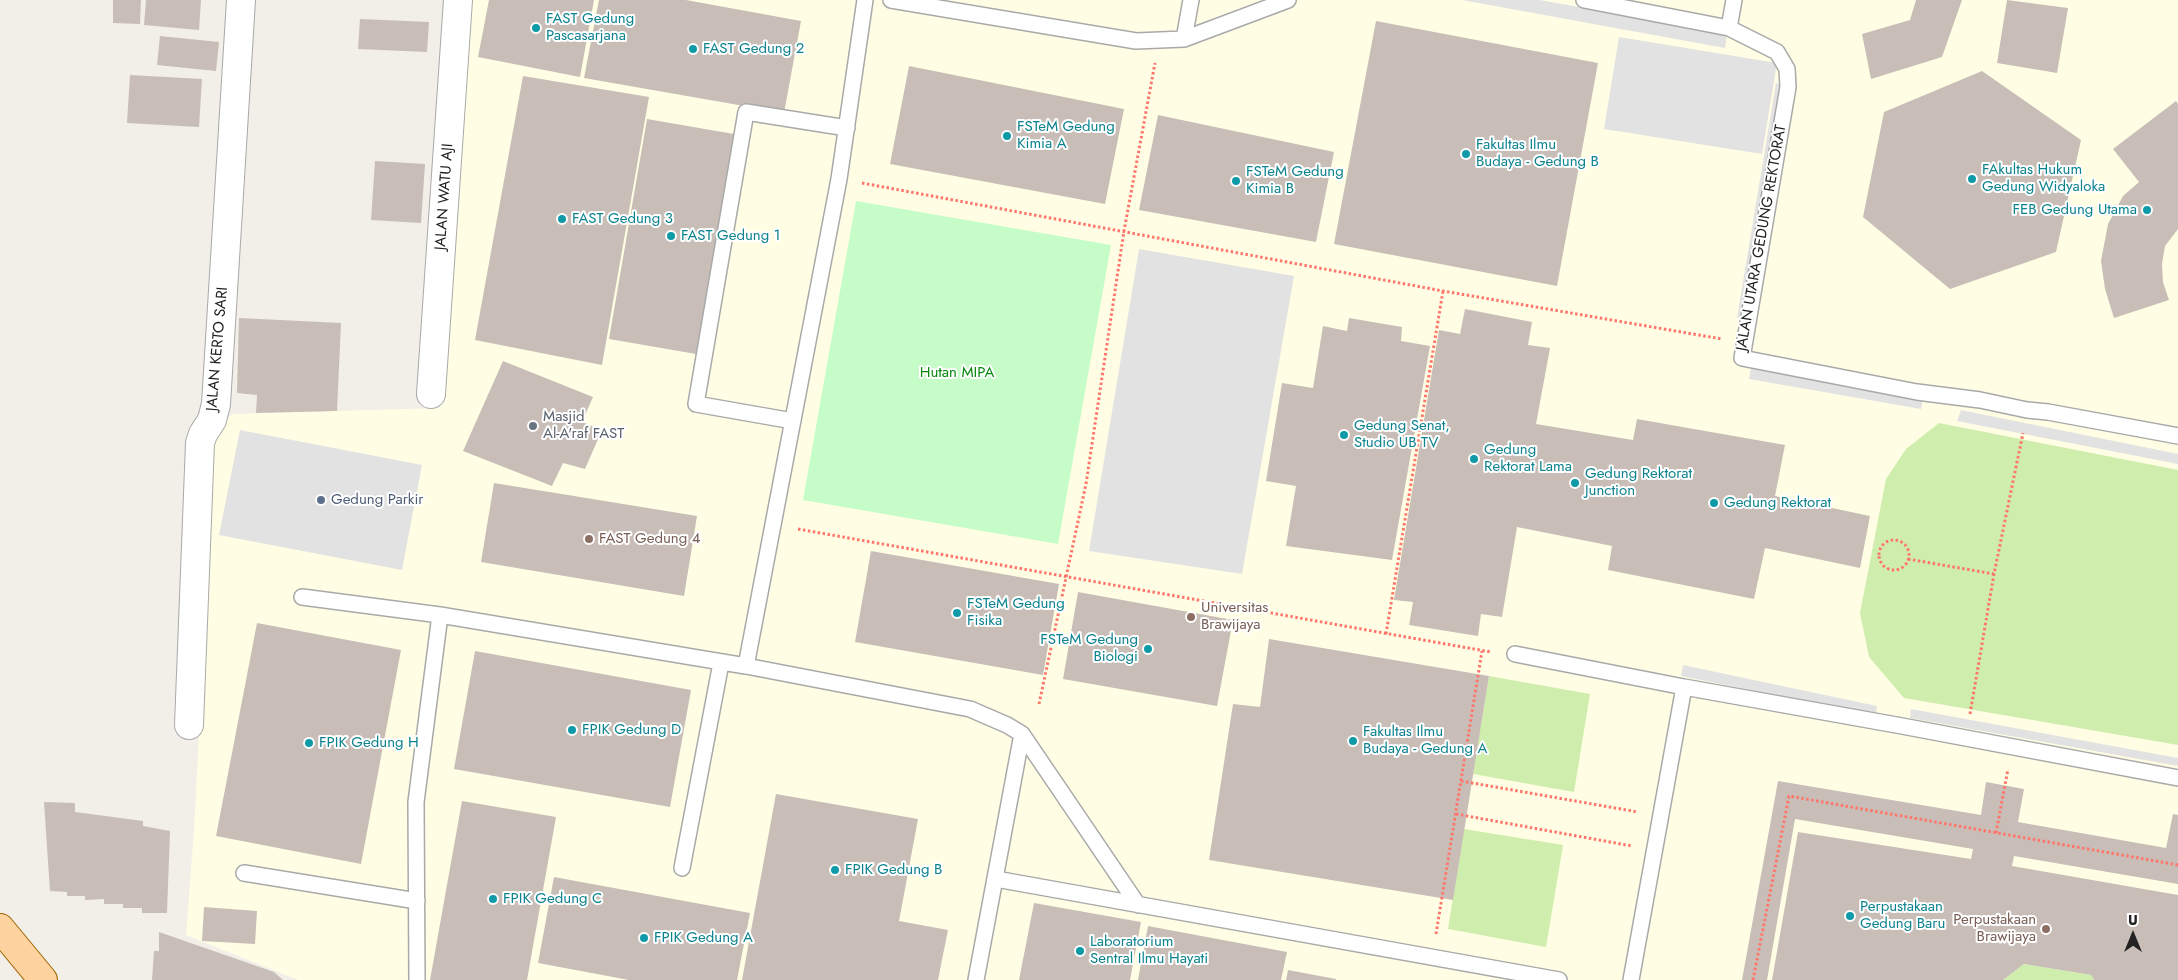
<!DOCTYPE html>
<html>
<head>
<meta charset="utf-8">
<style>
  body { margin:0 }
  #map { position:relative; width:2178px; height:980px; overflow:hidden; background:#f2eee8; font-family:Jost,sans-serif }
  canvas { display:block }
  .north { position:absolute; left:2108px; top:910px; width:50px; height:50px; -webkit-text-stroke:4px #fff; paint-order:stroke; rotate:0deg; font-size:14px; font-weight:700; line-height:20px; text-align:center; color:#222 }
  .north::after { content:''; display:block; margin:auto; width:18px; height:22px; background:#222; clip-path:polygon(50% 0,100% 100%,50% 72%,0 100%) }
</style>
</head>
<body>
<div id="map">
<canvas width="2178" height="980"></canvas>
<div class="north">U</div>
</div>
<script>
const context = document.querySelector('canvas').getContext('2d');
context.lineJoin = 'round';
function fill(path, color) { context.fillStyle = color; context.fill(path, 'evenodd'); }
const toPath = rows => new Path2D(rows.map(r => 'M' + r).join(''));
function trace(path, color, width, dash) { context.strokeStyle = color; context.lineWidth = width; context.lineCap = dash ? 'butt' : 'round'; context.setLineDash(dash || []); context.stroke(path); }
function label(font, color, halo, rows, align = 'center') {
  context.font = font + ' Jost,sans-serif'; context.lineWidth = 4; context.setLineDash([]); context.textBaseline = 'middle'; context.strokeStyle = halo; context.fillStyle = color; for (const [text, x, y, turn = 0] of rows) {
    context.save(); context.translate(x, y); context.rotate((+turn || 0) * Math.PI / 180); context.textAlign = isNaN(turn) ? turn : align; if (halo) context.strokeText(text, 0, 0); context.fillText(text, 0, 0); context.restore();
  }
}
fill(toPath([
  [472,0,2178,0,2178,980,298,980,186,935,194,830,215,431,232,414,440,408]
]), '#fffee4');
fill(toPath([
  [1939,423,2178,470,2178,745,1904,698,1869,657,1860,613,1886,479,1906,449],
  [1489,676,1590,694,1574,792,1473,774],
  [1464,829,1563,845,1546,947,1448,929],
  [2024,964,2091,975,2094,980,2003,980]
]), '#cfeead');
fill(toPath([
  [856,201,1111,245,1058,544,803,500]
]), '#c5fcc7');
fill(toPath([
  [1462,0,1540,0,1727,34,1725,48],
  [1619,37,1777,63,1762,154,1604,129],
  [1776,83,1785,86,1746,319,1737,318],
  [1139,249,1294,276,1242,574,1089,551],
  [1751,368,1923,399,1921,409,1749,379],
  [1961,410,2178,454,2178,464,1957,421],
  [240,430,422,465,402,570,219,535],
  [1683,665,1877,706,1876,715,1681,676],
  [1911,709,2178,758,2178,766,1910,718]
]), '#e2e2e2');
fill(toPath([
  [113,0,141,0,140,24,113,23],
  [146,0,201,0,199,30,144,25],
  [489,0,594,0,580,77,478,57],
  [599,0,686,0,801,21,784,113,584,78],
  [1916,0,1962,0,1942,57,1871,79,1862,34,1910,20],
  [2007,0,2068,8,2057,73,1997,63],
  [360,19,429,22,427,52,358,49],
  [1376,21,1598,63,1557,286,1334,244],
  [160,36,219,42,216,71,157,65],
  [909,66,1124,109,1105,204,890,164],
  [1982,71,2081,140,2056,252,1950,289,1863,217,1884,112],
  [130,75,202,79,199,127,127,123],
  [523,76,649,97,602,365,475,340],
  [2176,101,2178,104,2178,229,2165,246,2162,264,2163,282,2169,300,2114,318,2105,289,2101,261,2108,224,2123,196,2139,182,2113,149],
  [1158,115,1334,152,1316,242,1139,210],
  [647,119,734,134,696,354,609,339],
  [375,161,425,164,421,223,371,220],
  [1465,309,1532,322,1528,345,1550,348,1536,424,1633,440,1637,419,1785,445,1775,496,1870,516,1860,568,1765,548,1754,599,1608,570,1612,546,1517,527,1502,617,1481,614,1478,636,1409,625,1413,602,1394,600,1439,330,1460,334],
  [239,318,341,323,337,411,256,413,257,395,237,393],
  [1349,318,1402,327,1401,341,1430,346,1392,560,1286,546,1296,486,1266,481,1282,383,1313,388,1323,326,1347,331],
  [503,361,593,397,582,422,602,430,585,469,563,463,552,486,463,451],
  [494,483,697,516,684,596,481,562],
  [871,551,1059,584,1043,675,855,642],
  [1078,592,1233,620,1217,706,1063,679],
  [257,623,401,650,361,864,216,836],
  [1269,639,1489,676,1453,900,1209,860,1233,704,1260,707],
  [475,651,691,690,670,807,454,769],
  [1778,781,1981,815,1986,782,2024,789,2018,822,2166,848,2173,814,2178,815,2178,884,2014,856,2012,866,2178,895,2178,980,2094,980,2091,975,2024,964,2003,980,1772,980,1798,832,1971,859,1973,849,1795,819,1767,980,1742,980],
  [776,794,918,819,899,921,948,930,938,980,742,980],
  [462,801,556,817,527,980,430,980],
  [44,802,75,803,75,812,143,821,143,826,170,831,167,913,142,913,142,908,123,908,123,904,104,904,104,899,85,900,85,896,67,896,67,892,50,891],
  [554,877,750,913,737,980,629,980,538,963],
  [1034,903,1141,922,1130,980,1019,980],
  [204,907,257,911,255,944,202,941],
  [1148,926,1287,952,1281,980,1138,980],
  [159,932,274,972,283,980,152,980,154,951,159,951],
  [1288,970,1336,979,1336,980,1286,980]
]), '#c8beb7');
const lane = toPath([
  [891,0,1136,41,1184,39,1288,0],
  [1584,0,1729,28,1777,52,1787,69,1788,87,1742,358,1917,392,1980,400,2027,410,2048,412,2178,436],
  [1729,28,1734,0],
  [1184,39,1191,0],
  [793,421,696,404,746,112,847,128],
  [302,597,440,615,746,666,970,709,1007,725,1022,734,1138,905],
  [1515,654,1684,687],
  [746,666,839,179,865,0],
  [682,868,721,663],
  [244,873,417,901],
  [996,879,1559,980],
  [417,980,416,802,440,615],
  [976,980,1022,734],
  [1631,980,1684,687,1902,726,2178,778]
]);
const street = toPath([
  [431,394,458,0],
  [189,725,200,443,203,434,212,420,216,404,241,0]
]);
const primary = toPath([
  [0,928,43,980]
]);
trace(lane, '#a9a9a9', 18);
trace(street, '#a9a9a9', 30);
trace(primary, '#9f6500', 30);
trace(toPath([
  [862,183,1443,291,1722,339],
  [798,529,1491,652],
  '1879 555a15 15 0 1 1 30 0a15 15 0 1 1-30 0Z',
  [1908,559,1994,574],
  [1386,634,1443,291],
  [1039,704,1086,484,1124,231,1155,63],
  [1970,714,1994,574,2023,433],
  [1461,781,1638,812],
  [1456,814,1632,846],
  [1996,833,2008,769],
  [1436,934,1482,651],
  [1753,980,1789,796,2178,865]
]), '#ff766c', 3, [2.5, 2.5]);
trace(lane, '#fff', 15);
trace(street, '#fff', 28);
trace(primary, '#ffd3a0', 28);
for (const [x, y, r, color] of [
  [536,28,5,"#0f9aa8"],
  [693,49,5,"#0f9aa8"],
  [1007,136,5,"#0f9aa8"],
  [1466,154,5,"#0f9aa8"],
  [1972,179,5,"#0f9aa8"],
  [1236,181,5,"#0f9aa8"],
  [2147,210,5,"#0f9aa8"],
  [562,219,5,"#0f9aa8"],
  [671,236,5,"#0f9aa8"],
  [533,426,5,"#6b7280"],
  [1344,435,5,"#0f9aa8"],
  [1474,459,5,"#0f9aa8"],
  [1575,483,5,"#0f9aa8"],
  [321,500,5,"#5c6f8a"],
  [1714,503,5,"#0f9aa8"],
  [589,539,5,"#8d6e63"],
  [957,613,5,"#0f9aa8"],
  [1191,617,5,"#8d6e63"],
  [1148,649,5,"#0f9aa8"],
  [572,730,5,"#0f9aa8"],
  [1353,741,5,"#0f9aa8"],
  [309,743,5,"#0f9aa8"],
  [835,870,5,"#0f9aa8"],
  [493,899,5,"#0f9aa8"],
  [1850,916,5,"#0f9aa8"],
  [2046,929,5,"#8d6e63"],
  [644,938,5,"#0f9aa8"],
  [1080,951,5,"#0f9aa8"]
]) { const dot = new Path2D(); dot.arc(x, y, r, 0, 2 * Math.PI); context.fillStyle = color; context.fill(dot); trace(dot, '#fff', 2); }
label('15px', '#0d838f', '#fff', [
  ["FAST Gedung",546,19],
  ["Pascasarjana",546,36],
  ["FAST Gedung 2",703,49],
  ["FSTeM Gedung",1017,127],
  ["Kimia A",1017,144],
  ["Fakultas Ilmu",1476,145],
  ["Budaya - Gedung B",1476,162],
  ["FAkultas Hukum",1982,170],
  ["Gedung Widyaloka",1982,187],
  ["FSTeM Gedung",1246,172],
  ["Kimia B",1246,189],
  ["FEB Gedung Utama",2137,210,"right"],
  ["FAST Gedung 3",572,219],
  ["FAST Gedung 1",681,236],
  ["Gedung Senat,",1354,426],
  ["Studio UB TV",1354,443],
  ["Gedung",1484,450],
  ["Rektorat Lama",1484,467],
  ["Gedung Rektorat",1585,474],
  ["Junction",1585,491],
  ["Gedung Rektorat",1724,503],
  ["FSTeM Gedung",967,604],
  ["Fisika",967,621],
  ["FSTeM Gedung",1138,640,"right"],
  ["Biologi",1138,657,"right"],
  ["FPIK Gedung D",582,730],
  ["Fakultas Ilmu",1363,732],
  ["Budaya - Gedung A",1363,749],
  ["FPIK Gedung H",319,743],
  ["FPIK Gedung B",845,870],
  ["FPIK Gedung C",503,899],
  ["Perpustakaan",1860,907],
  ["Gedung Baru",1860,924],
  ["FPIK Gedung A",654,938],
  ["Laboratorium",1090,942],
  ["Sentral Ilmu Hayati",1090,959]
], 'left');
label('15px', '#222', '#fff', [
  ["JALAN WATU AJI",445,197,-86],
  ["JALAN UTARA GEDUNG REKTORAT",1762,238,-80],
  ["JALAN KERTO SARI",218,349,-85]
]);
label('15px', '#06890c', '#fff', [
  ["Hutan MIPA",957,373]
]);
label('15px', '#5b616d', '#fff', [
  ["Masjid",543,417],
  ["Al-A'raf FAST",543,434]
], 'left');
label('15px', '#4e5e75', '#fff', [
  ["Gedung Parkir",331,500]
], 'left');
label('15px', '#785e54', '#fff', [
  ["FAST Gedung 4",599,539],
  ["Universitas",1201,608],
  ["Brawijaya",1201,625],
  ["Perpustakaan",2036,920,"right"],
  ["Brawijaya",2036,937,"right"]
], 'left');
</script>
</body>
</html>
